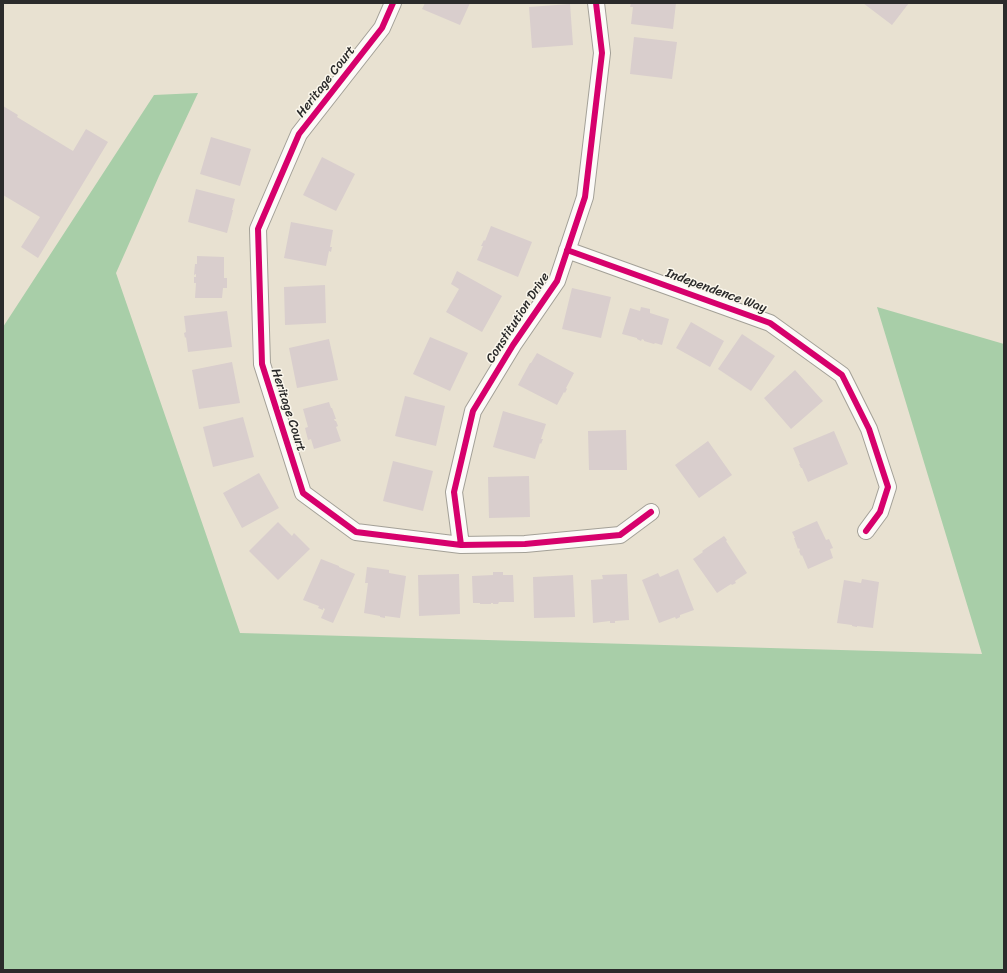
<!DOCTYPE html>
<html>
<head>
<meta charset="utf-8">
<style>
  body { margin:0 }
  #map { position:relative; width:1007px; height:973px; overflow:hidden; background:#e8e1d1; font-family:Sriracha,sans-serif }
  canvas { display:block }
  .frame { position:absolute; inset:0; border:4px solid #2b2b2b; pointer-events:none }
</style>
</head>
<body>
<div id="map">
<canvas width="1007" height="973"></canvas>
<div class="frame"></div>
</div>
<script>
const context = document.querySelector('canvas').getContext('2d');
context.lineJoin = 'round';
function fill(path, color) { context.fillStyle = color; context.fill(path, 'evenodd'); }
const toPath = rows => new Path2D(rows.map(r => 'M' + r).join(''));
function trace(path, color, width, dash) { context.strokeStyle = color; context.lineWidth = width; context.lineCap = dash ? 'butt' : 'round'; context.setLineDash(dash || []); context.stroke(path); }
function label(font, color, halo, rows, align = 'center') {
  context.font = font + ' Sriracha,sans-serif'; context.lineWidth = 3; context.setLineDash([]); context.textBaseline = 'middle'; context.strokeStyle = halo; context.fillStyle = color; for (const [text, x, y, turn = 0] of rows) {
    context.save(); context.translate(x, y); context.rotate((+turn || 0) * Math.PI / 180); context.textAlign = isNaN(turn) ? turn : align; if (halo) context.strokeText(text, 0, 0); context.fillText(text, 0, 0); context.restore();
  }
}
fill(toPath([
  [198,93,159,176,116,273,240,633,982,654,877,307,1004,344,1004,970,3,970,3,327,154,95]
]), '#a8cea8');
fill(toPath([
  [425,3,470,3,460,25,422,9],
  [631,3,676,3,673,29,631,24,633,7,630,7],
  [863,3,909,3,892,25],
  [570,4,573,45,532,48,529,7],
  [634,37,677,42,672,79,630,74],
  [3,106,18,115,17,117,73,151,86,129,108,142,38,258,21,247,40,217,3,195],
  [211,137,251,149,240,186,200,174],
  [322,157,355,174,336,211,303,195],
  [196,189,235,199,232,210,233,210,227,233,188,222],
  [291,222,333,230,330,247,332,247,331,252,329,251,326,266,284,258],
  [491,226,532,242,518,277,477,260,483,246,481,246,484,240,485,241],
  [197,256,224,257,224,278,227,278,227,288,223,288,222,298,195,298,196,283,194,283,194,277,196,277,196,274,194,275,195,264,197,264],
  [457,271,502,296,482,332,446,312,459,289,451,284],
  [325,285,326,323,285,325,284,287],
  [572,288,611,297,601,338,562,329],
  [641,307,650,309,650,313,669,319,662,345,655,343,654,344,644,341,644,340,642,339,641,341,637,339,637,338,622,334,630,308,640,311],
  [227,311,232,347,188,352,186,337,185,338,184,333,186,332,184,316],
  [691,322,724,341,710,367,676,348],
  [742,334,775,356,751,391,718,369],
  [430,337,468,353,450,391,413,374],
  [329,339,338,380,297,388,289,348],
  [537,353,574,373,566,388,567,389,565,393,564,392,557,405,518,385,530,363,531,363],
  [232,362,240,403,199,409,192,370],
  [795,370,823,401,791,429,764,398],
  [405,396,445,406,436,446,395,436],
  [329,402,331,408,332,408,336,419,334,419,335,421,336,421,338,426,336,427,341,441,314,449,311,439,308,440,305,428,308,427,303,409],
  [503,411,546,424,541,439,543,439,541,444,540,443,535,459,493,447],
  [243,417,254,457,213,467,203,427],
  [626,430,627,470,589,470,588,431],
  [834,431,848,464,808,482,802,468,801,468,799,464,800,464,793,448],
  [708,441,732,475,699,498,675,465],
  [393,461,433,471,423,511,383,501],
  [259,473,279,508,242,528,223,493],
  [529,476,530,517,489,518,488,477],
  [817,521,826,540,829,539,833,548,830,549,833,558,808,569,802,555,801,556,799,551,800,550,799,548,798,549,794,538,795,538,792,532],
  [278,522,292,536,294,533,310,549,278,580,249,551],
  [724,536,727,540,726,541,747,573,735,581,736,583,732,585,731,584,717,593,693,559,703,552,702,551],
  [321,559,339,566,339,567,355,574,333,623,321,618,325,609,323,608,323,610,318,608,319,606,303,600],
  [367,567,389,570,389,573,406,576,400,618,385,616,385,618,380,617,380,616,364,613,368,583,365,583],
  [678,569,694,610,680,615,680,617,676,619,675,617,659,623,642,580,658,573,660,577],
  [493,572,503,572,503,575,513,575,514,602,499,602,498,604,493,604,493,603,491,603,491,604,480,604,480,603,473,603,472,576,493,575],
  [459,574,460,614,419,616,418,575],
  [627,574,629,620,615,621,615,623,610,623,610,621,593,623,591,580,603,579,602,575],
  [573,575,575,617,534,618,533,577],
  [862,579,879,582,873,628,857,626,857,627,852,626,852,625,837,623,844,580,861,583]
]), '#d9cecd');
const minor = toPath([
  [393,3,382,28,299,134,258,229,262,364,303,493,356,532,461,545,525,544,620,535,651,512],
  [567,250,770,323,842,375,869,429,888,487,880,512,866,531],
  [461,545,454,492,473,411,513,345,557,281,585,197,602,53,596,3]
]);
trace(minor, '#a3a097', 18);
trace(minor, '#fcfaf8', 16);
trace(toPath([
  [393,3,382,28,299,134,258,229,262,364,303,493,356,532,461,545,525,544,620,535,651,512],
  [567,250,770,323,842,375,869,429,888,487,880,512,866,531],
  [461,545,454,492,473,411,513,345,557,281,585,197,602,53,596,3]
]), '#d6006c', 6);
label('13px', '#2b2b2b', '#fbf7ec', [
  ["Heritage Court",326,82,-52],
  ["Independence Way",716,291,20],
  ["Constitution Drive",518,318,-57],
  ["Heritage Court",288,410,72]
]);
</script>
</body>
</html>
